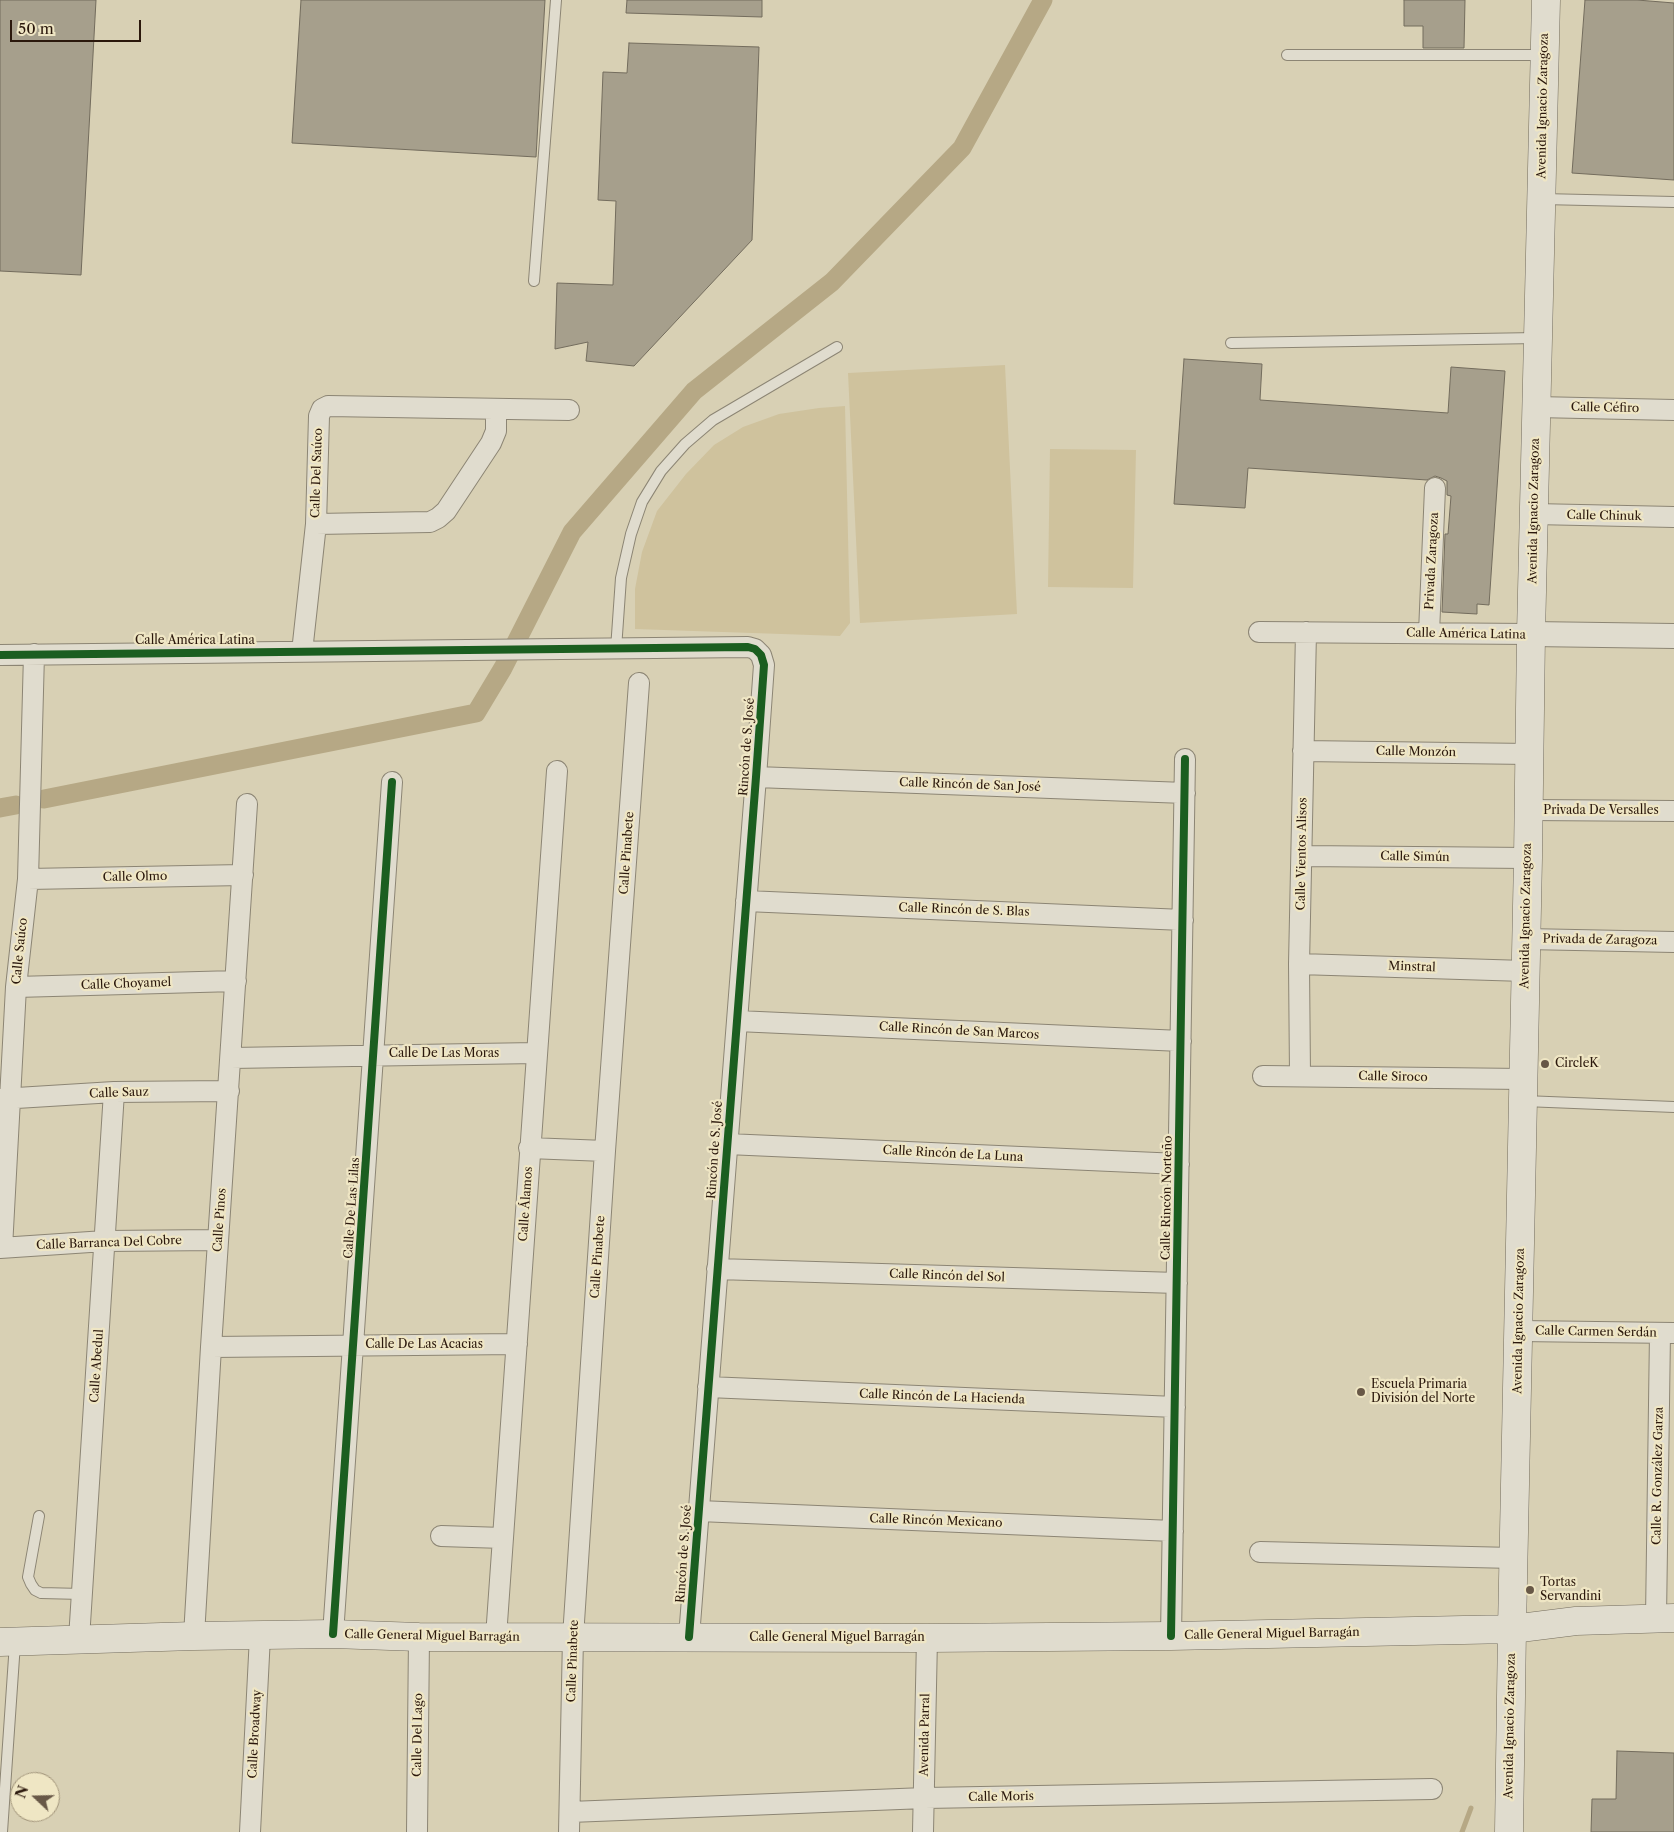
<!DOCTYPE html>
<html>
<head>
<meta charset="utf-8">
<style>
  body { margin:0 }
  #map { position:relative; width:1674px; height:1832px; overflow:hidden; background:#d8d0b4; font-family:"Libre Caslon Text",serif }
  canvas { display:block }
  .north { position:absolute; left:10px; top:1772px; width:50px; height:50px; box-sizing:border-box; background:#efe6c4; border:1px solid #a1947a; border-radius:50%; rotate:291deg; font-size:14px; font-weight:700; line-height:20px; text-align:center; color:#2b180c }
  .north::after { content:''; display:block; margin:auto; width:18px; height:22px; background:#685847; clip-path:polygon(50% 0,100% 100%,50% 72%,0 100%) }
  .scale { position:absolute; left:10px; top:20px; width:131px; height:22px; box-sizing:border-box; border:2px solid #2b180c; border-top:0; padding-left:6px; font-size:15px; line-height:18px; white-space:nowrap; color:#2b180c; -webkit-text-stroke:4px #efe6c4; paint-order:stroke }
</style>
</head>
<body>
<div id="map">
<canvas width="1674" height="1832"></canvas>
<div class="north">N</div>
<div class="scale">50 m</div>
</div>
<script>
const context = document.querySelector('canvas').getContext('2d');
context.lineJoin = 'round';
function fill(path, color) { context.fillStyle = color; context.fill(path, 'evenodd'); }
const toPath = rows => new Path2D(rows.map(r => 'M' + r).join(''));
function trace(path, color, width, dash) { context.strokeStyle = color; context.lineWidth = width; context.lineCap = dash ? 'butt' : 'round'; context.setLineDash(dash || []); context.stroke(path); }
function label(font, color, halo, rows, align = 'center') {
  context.font = font + ' "Libre Caslon Text",serif'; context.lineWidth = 4.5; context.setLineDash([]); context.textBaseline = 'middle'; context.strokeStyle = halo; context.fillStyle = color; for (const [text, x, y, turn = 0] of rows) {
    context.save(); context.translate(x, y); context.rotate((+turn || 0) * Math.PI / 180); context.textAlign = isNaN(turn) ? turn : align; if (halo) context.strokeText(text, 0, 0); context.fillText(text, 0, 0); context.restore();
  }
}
fill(toPath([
  [1005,365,1017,614,860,623,848,373],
  [845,406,850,623,840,636,635,629,635,589,642,552,657,511,686,474,714,445,743,427,779,414,819,408],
  [1050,449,1136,450,1133,588,1048,587]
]), '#cfc29d');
trace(toPath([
  [1462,1832,1471,1808]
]), '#b6a885', 5);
trace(toPath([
  [44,799,476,713,503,668,572,532,694,391,832,282,962,148,1043,0],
  [0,808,16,805]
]), '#b6a885', 19);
const building = toPath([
  [0,0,96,0,81,275,0,271,0,0],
  [301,0,545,0,536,157,292,143,301,0],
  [627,0,762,0,762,17,626,13,627,0],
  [1404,0,1465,0,1464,48,1423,48,1423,26,1404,26,1404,0],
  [1585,0,1637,0,1674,3,1674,180,1572,173,1585,0],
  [629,43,759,47,752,240,634,366,586,361,588,342,555,349,557,283,613,285,616,201,598,200,603,72,627,73,629,43],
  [1184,359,1262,364,1260,400,1448,413,1451,367,1505,371,1489,605,1477,604,1477,614,1442,612,1445,534,1448,534,1451,496,1447,495,1447,481,1441,478,1435,476,1427,480,1248,468,1245,508,1174,504,1184,359],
  [1617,1751,1674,1753,1674,1832,1591,1832,1592,1799,1616,1799,1617,1751]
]);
fill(building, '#a69f8c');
trace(building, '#736c5d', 1);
const service = toPath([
  [1287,55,1544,55],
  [1542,199,1674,202],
  [534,281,556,0],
  [1231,343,1537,338],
  [616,649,621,578,631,534,642,502,661,471,685,444,713,420,837,347],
  [1524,1101,1674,1107],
  [39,1516,28,1577,31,1584,35,1590,41,1593,82,1594],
  [2,1832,15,1643]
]);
const minor = toPath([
  [1536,407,1674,410],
  [1534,514,1674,517],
  [316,524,430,522,438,518,446,511,491,443,496,431,496,409],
  [1259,632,1531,634],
  [1429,633,1435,488],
  [302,652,316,524,319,416,322,409,328,406,569,410],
  [0,655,748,647,755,649,761,655,764,665,756,777,689,1637],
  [1303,751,1529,754],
  [756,777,1185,793],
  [1528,810,1674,811],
  [1302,856,1528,858],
  [28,879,243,875],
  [746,901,1183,920],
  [1526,939,1674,942],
  [1299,964,1525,971],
  [16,987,236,981],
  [737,1021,1181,1041],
  [231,1058,536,1053],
  [1300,1075,1299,964,1306,632],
  [1263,1076,1523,1079],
  [0,1099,114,1092,229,1091],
  [727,1144,1179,1164],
  [529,1148,605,1151],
  [0,1248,105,1241,218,1240],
  [2,1248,16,987,28,879,34,654],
  [717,1269,1177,1283],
  [1519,1331,1674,1333],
  [211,1347,517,1344],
  [708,1387,1175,1407],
  [699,1511,1173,1531],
  [441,1536,503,1538],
  [1260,1552,1513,1558],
  [1656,1618,1660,1333],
  [333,1634,392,782],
  [194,1636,211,1347,247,804],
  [1171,1636,1185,759],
  [496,1637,557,771],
  [79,1639,114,1092],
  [570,1812,925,1798,1432,1789],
  [250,1832,260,1636],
  [417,1832,419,1637],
  [569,1832,573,1637,605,1151,639,683],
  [923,1832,927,1638]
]);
const tertiary = toPath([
  [1531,634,1674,636]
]);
const secondary = toPath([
  [0,1642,194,1636,333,1634,419,1637,927,1638,1171,1636,1512,1629,1576,1621,1674,1618],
  [1509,1832,1512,1629,1528,858,1531,634,1546,0]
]);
trace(service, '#8c8574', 12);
trace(minor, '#8c8574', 22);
trace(tertiary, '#8c8574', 26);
trace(secondary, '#736c5d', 29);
trace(service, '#e0dcce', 10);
trace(minor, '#e0dcce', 20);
trace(tertiary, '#e0dcce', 24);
trace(secondary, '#e0dcce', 28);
trace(toPath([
  [0,655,748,647,755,649,761,655,764,665,756,777,689,1637],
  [333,1634,392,782],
  [1171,1636,1185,759]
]), '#1b5e20', 8);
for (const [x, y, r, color] of [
  [1545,1064,5,"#685847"],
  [1361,1392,5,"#685847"],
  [1530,1590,5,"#685847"]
]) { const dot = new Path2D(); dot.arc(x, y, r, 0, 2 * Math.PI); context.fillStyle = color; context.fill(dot); trace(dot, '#efe6c4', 2); }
label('12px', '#2b180c', '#efe6c4', [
  ["Avenida Ignacio Zaragoza",1543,106,-89],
  ["Calle Céfiro",1605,408,1],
  ["Calle Del Saúco",317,473,-88],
  ["Avenida Ignacio Zaragoza",1534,511,-89],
  ["Calle Chinuk",1604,516,1],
  ["Privada Zaragoza",1432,561,-87],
  ["Calle América Latina",1466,634,1],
  ["Calle América Latina",195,641],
  ["Rincón de S. José",747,747,-86],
  ["Calle Monzón",1416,752,1],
  ["Calle Rincón de San José",970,785,2],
  ["Privada De Versalles",1601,811],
  ["Calle Pinabete",627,853,-86],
  ["Calle Vientos Alisos",1302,854,-89],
  ["Calle Simún",1415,857,1],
  ["Calle Olmo",135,877,-1],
  ["Calle Rincón de S. Blas",964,910,2],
  ["Avenida Ignacio Zaragoza",1526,916,-89],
  ["Privada de Zaragoza",1600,940,1],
  ["Calle Saúco",20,951,-84],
  ["Minstral",1412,967,2],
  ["Calle Choyamel",126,984,-2],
  ["Calle Rincón de San Marcos",959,1031,3],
  ["Calle De Las Moras",444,1054],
  ["Calle Siroco",1393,1077,1],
  ["Calle Sauz",119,1093,-2],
  ["Rincón de S. José",715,1150,-86],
  ["Calle Rincón de La Luna",953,1154,3],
  ["Calle Rincón Norteño",1167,1198,-89],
  ["Calle Álamos",526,1204,-86],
  ["Calle De Las Lilas",352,1208,-86],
  ["Calle Pinos",220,1220,-86],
  ["Calle Barranca Del Cobre",109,1243,-2],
  ["Calle Pinabete",598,1257,-86],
  ["Calle Rincón del Sol",947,1276,2],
  ["Avenida Ignacio Zaragoza",1519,1321,-89],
  ["Calle Carmen Serdán",1596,1332,1],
  ["Calle De Las Acacias",424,1345],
  ["Calle Abedul",97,1366,-86],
  ["Calle Rincón de La Hacienda",942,1397,2],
  ["Calle R. González Garza",1658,1476,-89],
  ["Calle Rincón Mexicano",936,1521,2],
  ["Rincón de S. José",684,1554,-86],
  ["Calle General Miguel Barragán",1272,1634,-1],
  ["Calle General Miguel Barragán",432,1636,1],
  ["Calle General Miguel Barragán",837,1638],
  ["Calle Pinabete",573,1661,-88],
  ["Avenida Ignacio Zaragoza",1510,1726,-89],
  ["Calle Broadway",255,1734,-87],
  ["Calle Del Lago",418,1735,-89],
  ["Avenida Parral",925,1735,-89],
  ["Calle Moris",1001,1797,-1]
]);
label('12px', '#2b180c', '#efe6c4', [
  ["CircleK",1555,1064],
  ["Escuela Primaria",1371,1385],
  ["División del Norte",1371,1399],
  ["Tortas",1540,1583],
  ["Servandini",1540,1597]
], 'left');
</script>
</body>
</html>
